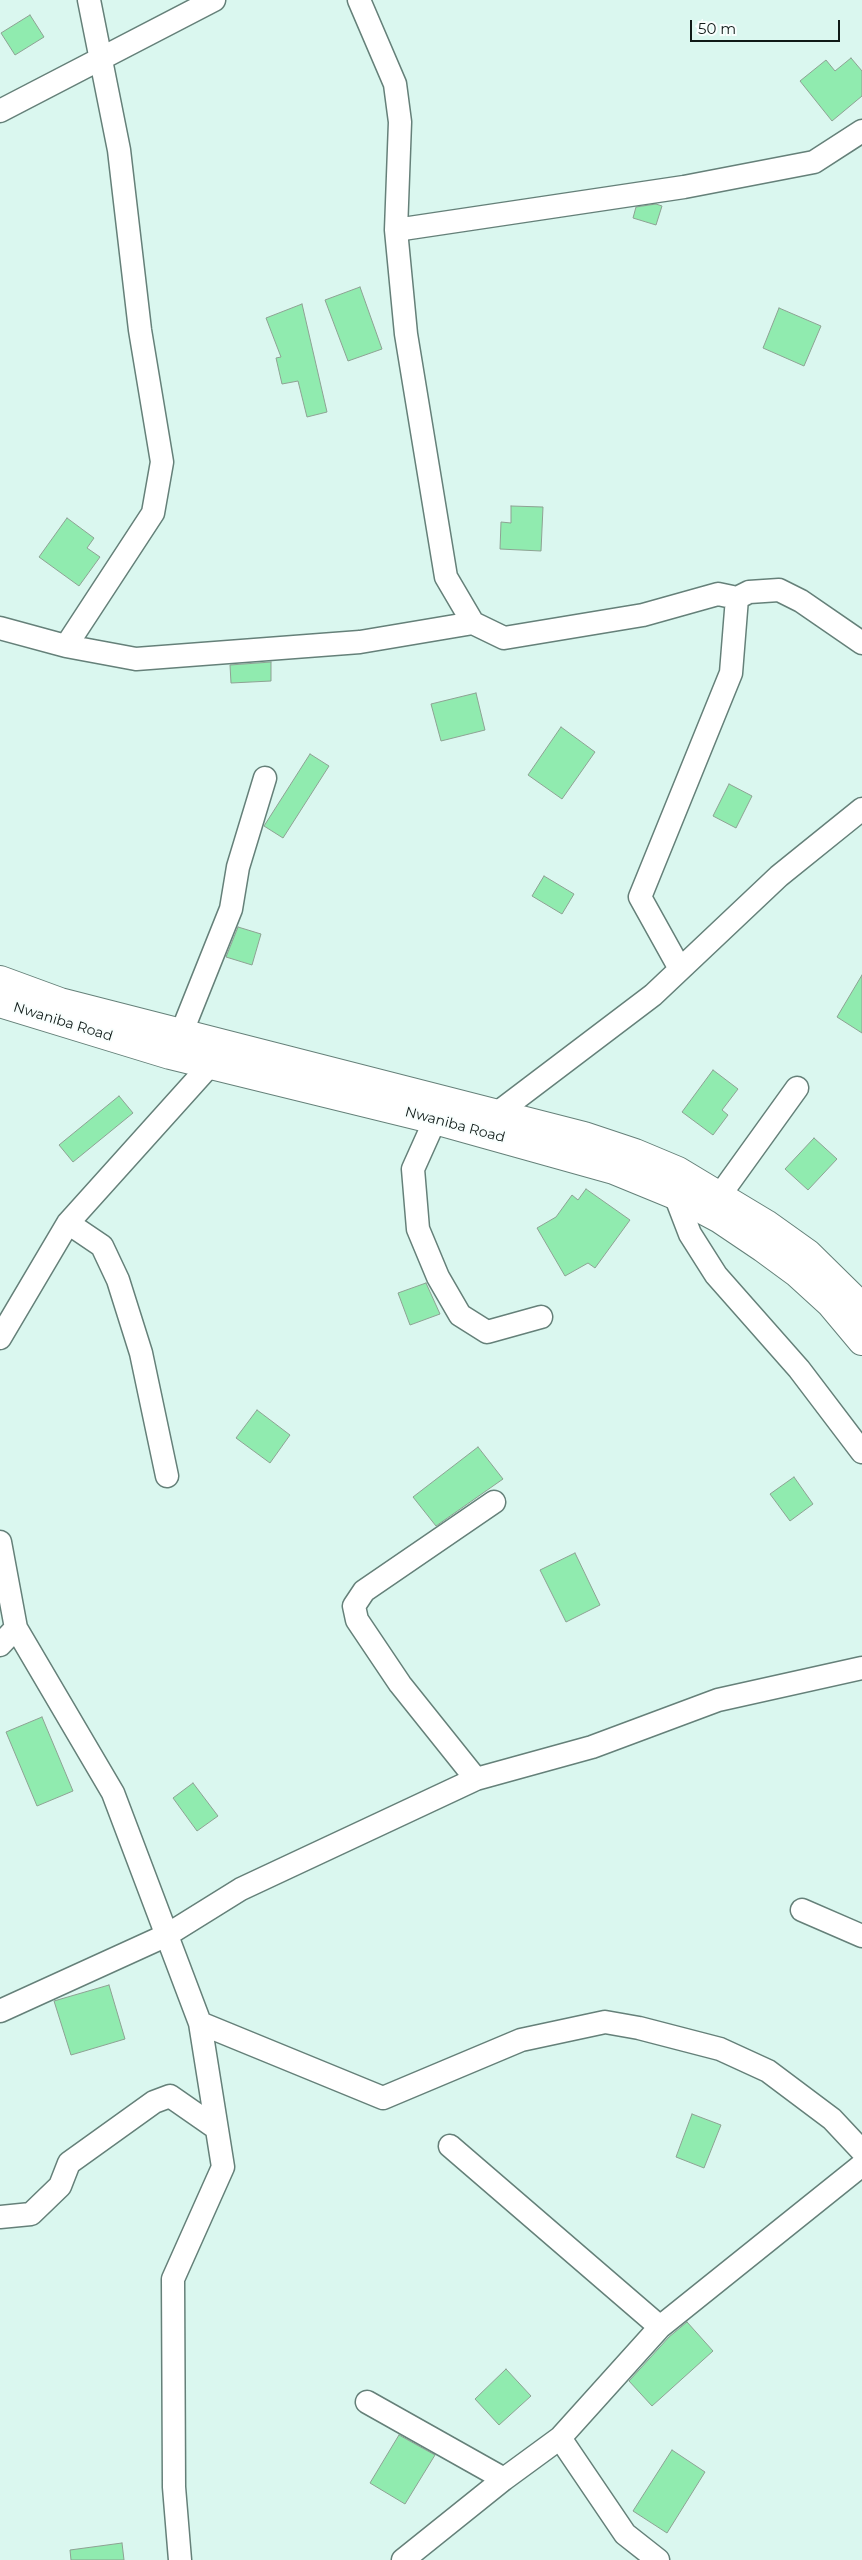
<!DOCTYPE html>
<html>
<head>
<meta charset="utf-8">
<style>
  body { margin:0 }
  #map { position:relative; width:862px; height:2560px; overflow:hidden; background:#daf7ef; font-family:Montserrat,sans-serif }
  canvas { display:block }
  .scale { position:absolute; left:690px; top:20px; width:150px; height:22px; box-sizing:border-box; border:2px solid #0f1a17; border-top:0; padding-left:6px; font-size:15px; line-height:18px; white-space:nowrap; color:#0f1a17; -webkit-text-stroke:4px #f8fefd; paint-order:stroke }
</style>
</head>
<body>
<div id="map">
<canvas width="862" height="2560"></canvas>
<div class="scale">50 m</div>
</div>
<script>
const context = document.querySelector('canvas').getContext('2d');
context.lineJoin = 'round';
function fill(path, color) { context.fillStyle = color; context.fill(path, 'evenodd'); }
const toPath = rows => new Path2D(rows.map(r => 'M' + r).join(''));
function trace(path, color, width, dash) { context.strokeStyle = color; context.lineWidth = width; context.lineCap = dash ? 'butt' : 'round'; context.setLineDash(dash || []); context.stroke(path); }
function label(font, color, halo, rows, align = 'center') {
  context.font = font + ' Montserrat,sans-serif'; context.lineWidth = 4; context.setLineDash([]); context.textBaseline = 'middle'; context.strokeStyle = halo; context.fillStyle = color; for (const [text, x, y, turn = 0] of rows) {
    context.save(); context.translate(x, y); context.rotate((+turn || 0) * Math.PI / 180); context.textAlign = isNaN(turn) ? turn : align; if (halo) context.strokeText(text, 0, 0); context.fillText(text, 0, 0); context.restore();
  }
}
const building = toPath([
  [30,15,44,37,15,55,1,33,30,15],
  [851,58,862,71,862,96,832,121,800,81,826,60,835,71,851,58],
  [656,204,662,206,656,225,633,218,636,207,656,204],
  [360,287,382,349,348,361,325,300,360,287],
  [302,304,327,412,307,417,298,381,282,384,276,358,281,357,266,318,302,304],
  [779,308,821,326,804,366,763,348,779,308],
  [511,506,543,507,541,551,500,549,501,522,511,523,511,506],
  [67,518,94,538,87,548,100,557,79,586,39,557,67,518],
  [271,662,271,681,231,683,230,665,271,662],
  [476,693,485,730,441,741,431,704,476,693],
  [561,727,595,752,562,799,528,775,561,727],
  [310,754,329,766,283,838,264,826,310,754],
  [729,784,752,796,736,828,713,816,729,784],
  [544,876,574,894,562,914,532,896,544,876],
  [238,927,261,934,252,965,226,957,238,927],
  [862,975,862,1033,837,1017,862,975],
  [713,1070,738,1089,722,1110,728,1115,713,1135,682,1112,713,1070],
  [119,1096,133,1113,73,1162,59,1145,119,1096],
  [814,1138,837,1159,808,1190,785,1169,814,1138],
  [586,1189,630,1220,595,1268,588,1263,565,1276,537,1228,556,1217,572,1195,578,1200,586,1189],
  [426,1283,440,1314,410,1325,398,1293,426,1283],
  [257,1410,290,1435,270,1463,236,1438,257,1410],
  [478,1447,503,1479,436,1526,413,1497,478,1447],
  [794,1477,813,1504,790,1521,770,1494,794,1477],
  [575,1553,600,1605,566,1622,540,1570,575,1553],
  [42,1717,73,1791,37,1806,6,1732,42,1717],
  [193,1783,218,1816,197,1831,173,1798,193,1783],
  [109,1985,125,2039,71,2055,54,2001,109,1985],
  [692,2114,721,2125,704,2168,676,2157,692,2114],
  [687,2322,713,2351,652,2406,629,2381,669,2337,687,2322],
  [506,2369,531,2396,499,2425,475,2399,506,2369],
  [399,2435,435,2455,405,2504,370,2483,399,2435],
  [672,2450,705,2472,667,2533,633,2511,672,2450],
  [122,2543,124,2560,71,2560,70,2550,122,2543]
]);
fill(building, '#90ebaf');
trace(building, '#8da293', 1);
const minor = toPath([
  [359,0,395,84,400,122,396,230,406,334,446,577,473,623,504,638,643,615,718,594,737,598,749,592,779,590,801,601,862,643],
  [0,111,214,0],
  [396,230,684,187,814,162,862,131],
  [0,628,66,646,136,659,360,642,473,623],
  [66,646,153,513,162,462,140,330,119,150,89,0],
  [680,969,640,897,731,673,737,598],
  [181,1034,231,909,238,867,265,778],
  [496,1114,653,995,779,876,862,809],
  [435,1120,413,1169,418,1229,438,1277,460,1315,487,1332,541,1317],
  [675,1195,690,1234,716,1275,799,1369,862,1452],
  [720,1195,797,1088],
  [68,1223,102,1246,118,1280,141,1353,167,1476],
  [0,1338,68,1223,211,1064],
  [0,1542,16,1628,113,1793,200,2023,223,2167,173,2279,174,2487,180,2560],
  [0,1645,16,1628],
  [476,1779,400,1684,357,1620,354,1606,364,1591,494,1502],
  [802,1910,862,1936],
  [0,2011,167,1935,241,1889,476,1779,592,1747,718,1700,862,1668],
  [200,2023,383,2098,521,2040,605,2022,639,2028,720,2049,768,2071,832,2119,862,2151],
  [450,2146,660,2327],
  [0,2217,31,2214,60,2186,69,2163,154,2102,170,2096,216,2128],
  [367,2402,504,2479],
  [403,2560,504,2479,560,2438],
  [658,2560,625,2534,560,2438,660,2327,862,2165]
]);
const major = toPath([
  [0,980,60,1002,584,1136,635,1153,678,1171,766,1224,808,1254,862,1307],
  [0,1003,170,1055,435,1120,614,1170,675,1195,720,1219,763,1248,797,1273,831,1304,862,1341]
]);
trace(minor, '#658079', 25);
trace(major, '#658079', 30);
trace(minor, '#fff', 22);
trace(major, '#fff', 28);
label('14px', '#0f1a17', '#f8fefd', [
  ["Nwaniba Road",63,1022,17],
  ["Nwaniba Road",455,1125,15]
]);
</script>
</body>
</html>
